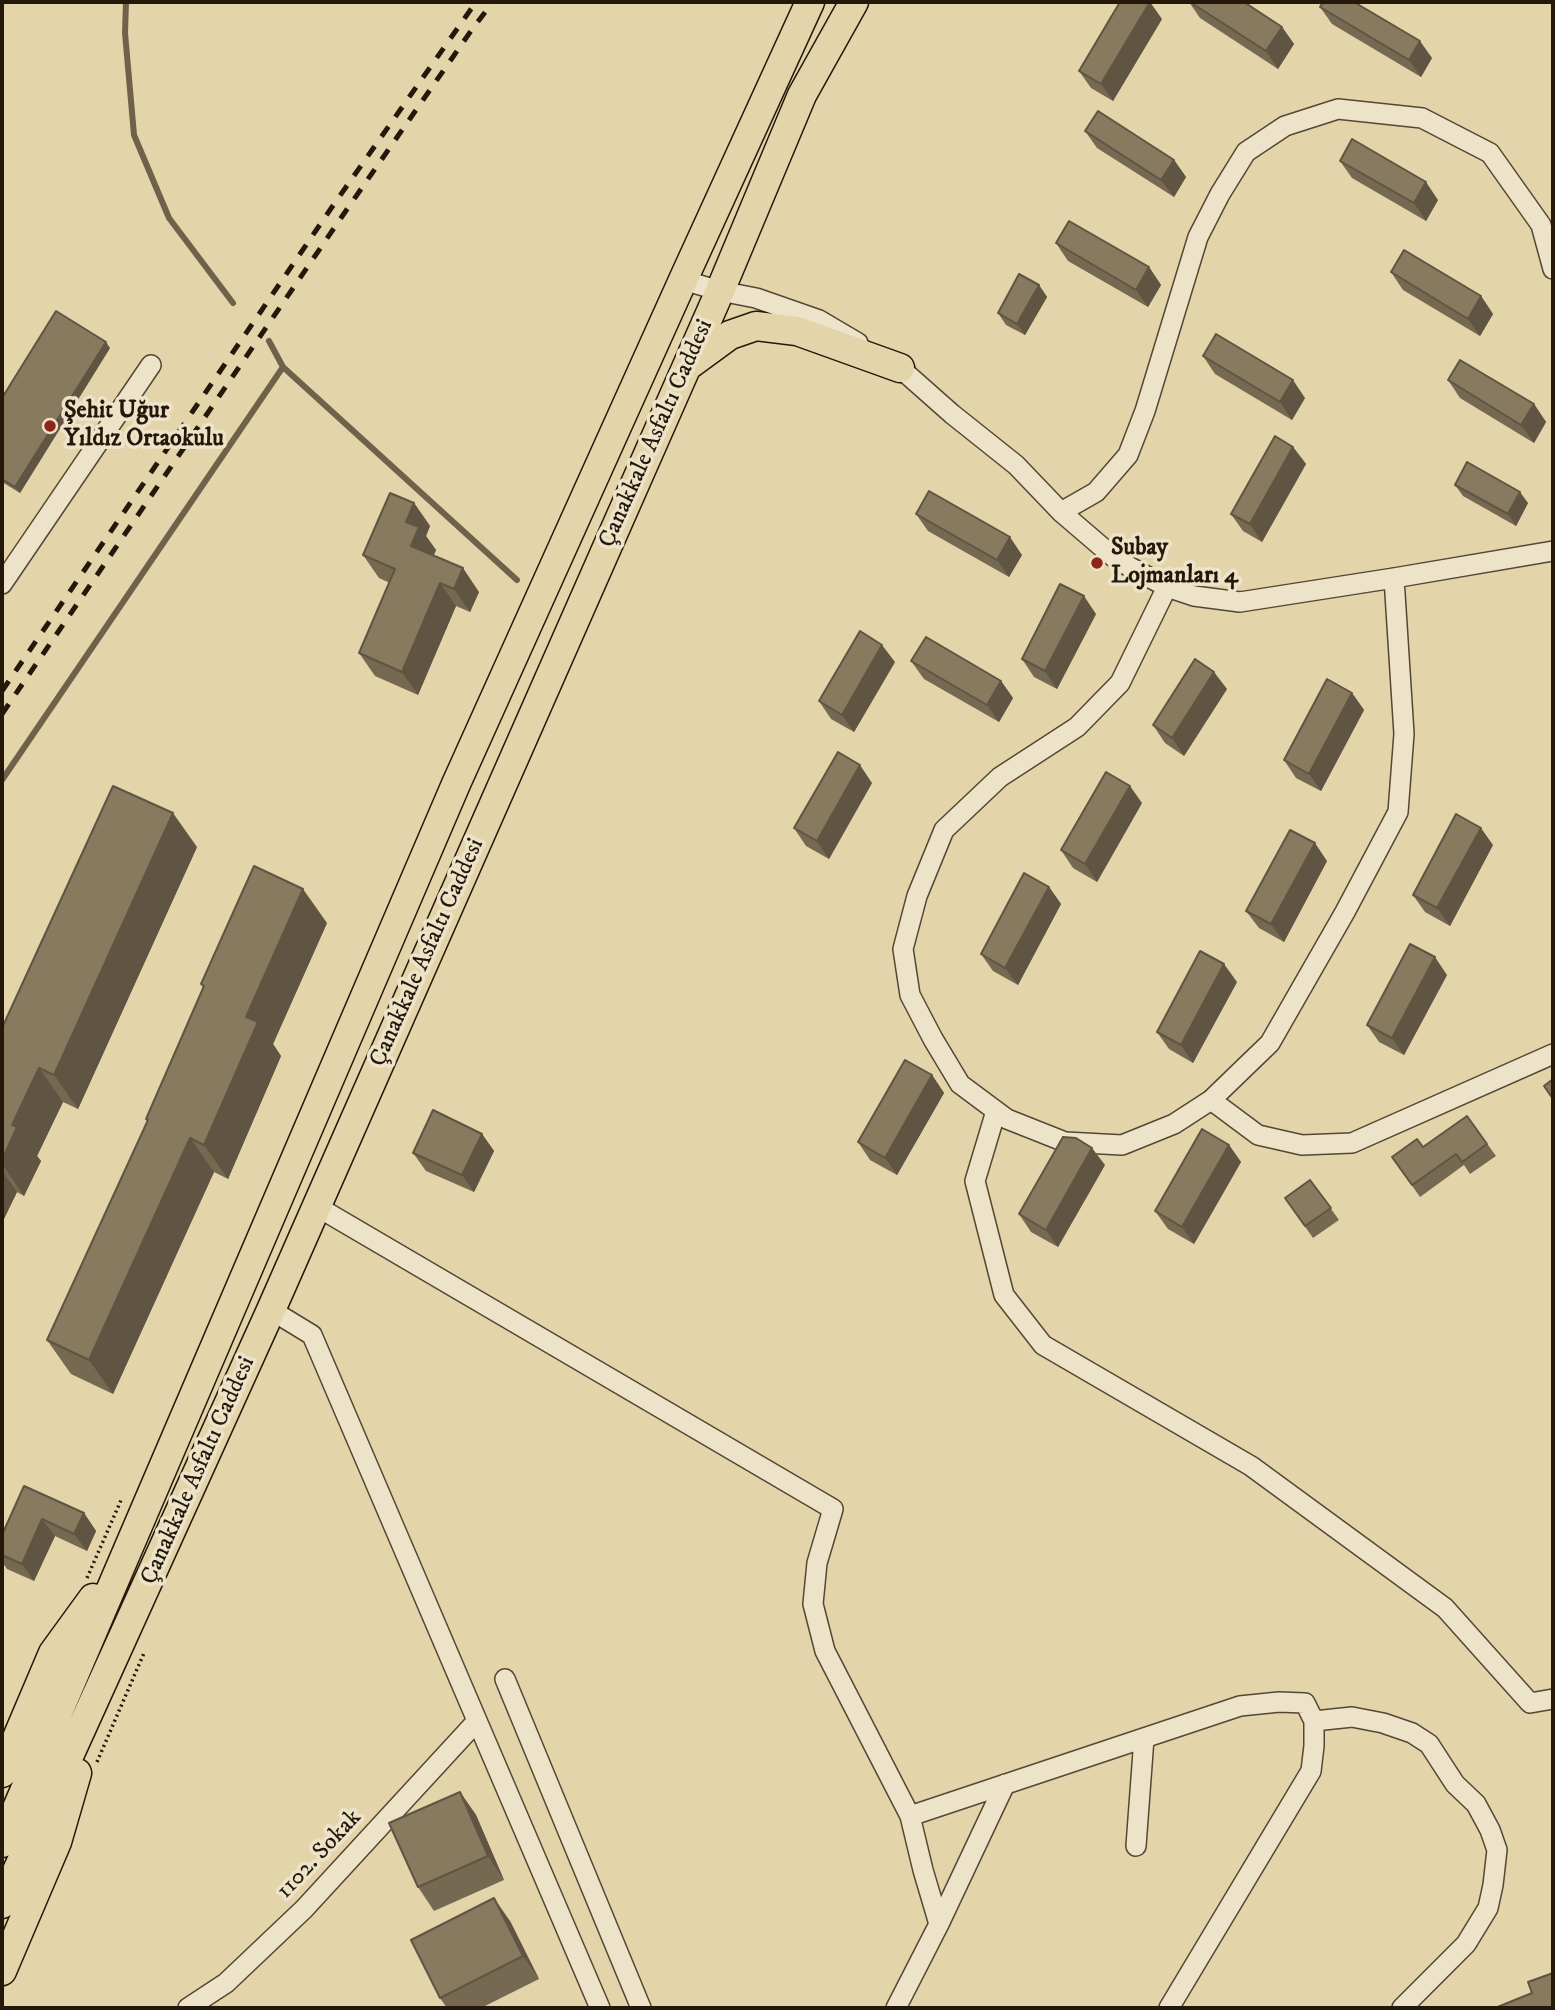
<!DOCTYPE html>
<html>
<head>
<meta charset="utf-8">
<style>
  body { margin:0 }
  #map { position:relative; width:1555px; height:2010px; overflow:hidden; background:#e4d4aa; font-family:"IM FELL DW Pica",serif }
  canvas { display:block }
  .frame { position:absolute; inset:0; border:4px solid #24180b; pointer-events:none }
</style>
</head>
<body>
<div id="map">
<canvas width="1555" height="2010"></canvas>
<div class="frame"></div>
</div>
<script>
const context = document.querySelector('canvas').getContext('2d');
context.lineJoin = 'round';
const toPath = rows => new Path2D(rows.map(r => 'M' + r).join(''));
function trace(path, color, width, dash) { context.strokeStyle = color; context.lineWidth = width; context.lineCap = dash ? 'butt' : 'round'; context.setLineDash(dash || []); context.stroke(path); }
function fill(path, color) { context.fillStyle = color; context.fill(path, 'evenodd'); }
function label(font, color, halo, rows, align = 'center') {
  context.font = font + ' "IM FELL DW Pica",serif'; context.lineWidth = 7; context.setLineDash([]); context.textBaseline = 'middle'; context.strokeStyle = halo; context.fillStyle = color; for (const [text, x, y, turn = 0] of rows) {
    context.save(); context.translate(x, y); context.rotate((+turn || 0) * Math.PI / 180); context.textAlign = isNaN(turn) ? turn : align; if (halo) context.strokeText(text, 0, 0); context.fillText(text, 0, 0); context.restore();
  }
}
trace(toPath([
  [126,2,125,33,134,135,169,218,233,303],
  [283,367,517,580],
  [2,780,283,367,269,341]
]), '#70624a', 6);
const minor = toPath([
  [683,280,720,291,756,298,819,320,858,343],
  [889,362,900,368,952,414,1016,465,1061,512,1117,560,1167,587,1194,596,1240,602,1394,578,1553,551],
  [1061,512,1096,492,1128,455,1145,411,1198,237,1220,194,1246,152,1285,126,1338,109,1422,118,1490,153,1541,225,1553,269],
  [2,584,151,365],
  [1167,587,1120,683,1077,727,1000,777,944,830,917,896,903,949,910,995,933,1039,960,1084,1007,1119,1065,1142,1122,1145,1174,1124,1211,1100,1270,1043,1345,912,1398,812,1404,734,1394,578],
  [1211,1100,1258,1135,1302,1145,1352,1143,1553,1054],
  [996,1111,975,1181,1004,1295,1043,1345,1251,1466,1445,1608,1530,1703,1553,1699],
  [316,1206,833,1509,817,1563,813,1604,825,1651,910,1816,923,1870,939,1924,896,2008],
  [271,1310,312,1335,600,2008],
  [505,1679,641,2008],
  [1314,1721,1352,1717,1383,1723,1412,1733,1429,1744,1455,1784,1476,1804,1490,1830,1497,1850,1493,1885,1488,1908,1466,1944,1402,2008],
  [910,1816,1240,1706,1279,1702,1305,1703,1314,1721,1314,1746,1311,1771,1169,2008],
  [1136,1846,1144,1738],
  [939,1924,1005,1784],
  [188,2008,226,1983,304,1909,477,1721]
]);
const highway = toPath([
  [689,365,730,335,756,326,797,331,900,368],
  [2,1773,53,1653,93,1598],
  [2,1843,456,784,683,280,810,2],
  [2,1904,271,1310,720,291,802,95,854,2],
  [2,1971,57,1842,77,1773]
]);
trace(minor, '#544733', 22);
trace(highway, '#24180b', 31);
trace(toPath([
  [87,1578,122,1498],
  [97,1762,144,1653]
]), '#24180b', 3.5, [2, 3.5]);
trace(minor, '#ede3c8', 19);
trace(highway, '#e4d4aa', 28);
trace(toPath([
  [2,691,332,207,476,2],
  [2,714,343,215,473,28,493,2]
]), '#24180b', 5, [12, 12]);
fill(toPath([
  [1189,2,1244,2,1282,27,1294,44,1278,69,1200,18],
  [1320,7,1432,58,1421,77,1332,24],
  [1162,19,1113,101,1091,88,1079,71],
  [1085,131,1174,160,1186,177,1174,197,1097,148],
  [1340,161,1438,200,1426,221,1352,178],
  [1056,243,1149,267,1161,285,1148,307,1068,261],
  [1391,272,1481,296,1493,314,1480,336,1403,290],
  [1039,285,1047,297,1025,335,1006,325,998,313],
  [110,348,20,493,2,482,2,398],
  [1203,356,1305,398,1292,420,1215,374],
  [1448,380,1534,404,1546,422,1534,443,1460,398],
  [1293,447,1306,464,1262,542,1243,531,1231,514],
  [1455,485,1528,503,1516,526,1463,496],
  [414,503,430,526,426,536,436,550,433,556,479,592,470,612,456,606,418,695,375,676,359,653,390,583,379,578,363,555],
  [916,514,1022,555,1009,577,928,531],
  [1096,614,1057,689,1034,677,1022,659],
  [911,661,1001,681,1013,698,999,722,924,679],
  [895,662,854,732,831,719,819,701],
  [1227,689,1184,756,1165,743,1153,725],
  [1352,693,1364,710,1321,791,1296,778,1284,760],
  [872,783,829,859,806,846,794,828],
  [1142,803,1097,882,1073,868,1061,850],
  [1493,845,1450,926,1425,912,1413,895],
  [197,847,78,1109,63,1102,37,1156,41,1161,24,1196,17,1192,2,1223,2,1028],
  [1327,861,1284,942,1259,928,1246,911],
  [1049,887,1061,904,1018,985,993,971,981,954],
  [327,923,273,1044,281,1056,228,1179,214,1172,113,1394,71,1374,47,1340,147,1121,146,1119,203,988,201,984],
  [1447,975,1404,1055,1379,1042,1367,1025],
  [1237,982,1193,1063,1169,1049,1157,1032],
  [932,1075,944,1093,897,1175,870,1160,858,1142],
  [1467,1116,1496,1156,1470,1174,1464,1165,1420,1197,1392,1157,1423,1147],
  [482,1134,494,1151,474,1192,426,1171,413,1153],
  [1229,1145,1241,1162,1194,1244,1168,1229,1155,1211],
  [1105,1165,1058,1247,1031,1232,1019,1214],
  [1310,1180,1339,1220,1313,1238,1285,1198],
  [24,1486,84,1513,96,1531,87,1551,55,1536,34,1581,7,1569,2,1562,2,1535],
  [460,1792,476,1815,504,1880,434,1911,418,1887],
  [510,1921,539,1979,481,2008,447,2008,440,1998]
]), '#756951');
fill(toPath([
  [1150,2,1162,19,1113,101,1101,84],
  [1282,27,1294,44,1278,69,1266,51],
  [1420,41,1432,58,1421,77,1409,60],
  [1174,160,1186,177,1174,197,1161,180],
  [1426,182,1438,200,1426,221,1414,203],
  [1149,267,1161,285,1148,307,1136,290],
  [1039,285,1047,297,1025,335,1017,324],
  [1481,296,1493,314,1480,336,1468,319],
  [106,342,110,348,20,493,15,487],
  [1293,380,1305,398,1292,420,1280,402],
  [1534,404,1546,422,1534,443,1521,425],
  [1293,447,1306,464,1262,542,1250,524],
  [1520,492,1528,503,1516,526,1508,514],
  [414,503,430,526,426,536,436,550,428,569,411,546,406,522],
  [1010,537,1022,555,1009,577,997,560],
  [463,568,479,592,470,612,454,589],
  [440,583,456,606,418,695,402,672],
  [1084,596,1096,614,1057,689,1045,671],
  [882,645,895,662,854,732,842,715],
  [1214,672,1227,689,1184,756,1172,738],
  [1001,681,1013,698,999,722,987,705],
  [1352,693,1364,710,1321,791,1309,774],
  [860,765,872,783,829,859,817,841],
  [1130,786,1142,803,1097,882,1085,864],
  [173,813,197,847,78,1109,54,1075],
  [1481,828,1493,845,1450,926,1437,908],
  [1315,843,1327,861,1284,942,1271,924],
  [1049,887,1061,904,1018,985,1005,968],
  [303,889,327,923,273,1044,281,1056,228,1179,204,1145,246,1017],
  [1435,957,1447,975,1404,1055,1392,1038],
  [1224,964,1237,982,1193,1063,1181,1045],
  [39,1068,63,1102,37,1156,41,1161,24,1196,2,1164,2,1160,12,1125],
  [932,1075,944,1093,897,1175,885,1158],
  [482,1134,494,1151,474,1192,462,1175],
  [190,1138,214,1172,113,1394,89,1360],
  [1229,1145,1241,1162,1194,1244,1182,1227],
  [1092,1148,1105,1165,1058,1247,1046,1230],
  [2,1171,17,1192,2,1223],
  [84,1513,96,1531,87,1551,74,1534],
  [42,1519,55,1536,34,1581,22,1564],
  [460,1792,476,1815,504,1880,488,1856],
  [494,1898,510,1921,539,1979,523,1956]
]), '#5f5542');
const building = toPath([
  [1120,2,1150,2,1101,84,1079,71,1120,2],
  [1190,2,1244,2,1282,27,1266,51,1190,2],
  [1323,2,1354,2,1420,41,1409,60,1320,7,1323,2],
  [1098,111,1174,160,1161,180,1085,131,1098,111],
  [1352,139,1426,182,1414,203,1340,161,1352,139],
  [1069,221,1149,267,1136,290,1056,243,1069,221],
  [1404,250,1481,296,1468,319,1391,272,1404,250],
  [1019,274,1039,285,1017,324,998,313,1019,274],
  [56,311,106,342,15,487,2,479,2,398,56,311],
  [1216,334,1293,380,1280,402,1203,356,1216,334],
  [1460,360,1534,404,1521,425,1448,380,1460,360],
  [1275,436,1293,447,1250,524,1231,514,1275,436],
  [1467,462,1520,492,1508,514,1455,485,1467,462],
  [929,491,1010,537,997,560,916,514,929,491],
  [390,493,414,503,406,522,419,527,411,546,463,568,454,589,440,583,402,672,359,653,395,569,363,555,390,493],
  [1060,584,1084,596,1045,671,1022,659,1060,584],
  [860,631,882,645,842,715,819,701,860,631],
  [926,637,1001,681,987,705,911,661,926,637],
  [1195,659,1214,672,1172,738,1153,725,1195,659],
  [1327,679,1352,693,1309,774,1284,760,1327,679],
  [838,752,860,765,817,841,794,828,838,752],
  [1106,772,1130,786,1085,864,1061,850,1106,772],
  [113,786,173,813,54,1075,39,1068,12,1125,17,1127,2,1160,2,1028,113,786],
  [1456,814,1481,828,1437,908,1413,895,1456,814],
  [1290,830,1315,843,1271,924,1246,911,1290,830],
  [254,866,303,889,246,1017,258,1022,204,1145,190,1138,89,1360,47,1340,148,1120,146,1119,204,986,201,984,254,866],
  [1024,873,1049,887,1005,968,981,954,1024,873],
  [1410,944,1435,957,1392,1038,1367,1025,1410,944],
  [1200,951,1224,964,1181,1045,1157,1032,1200,951],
  [905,1060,932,1075,885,1158,858,1142,905,1060],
  [1553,1079,1553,1099,1544,1086,1553,1079],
  [433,1110,482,1134,462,1175,413,1153,433,1110],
  [1467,1116,1487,1144,1462,1162,1456,1154,1412,1185,1392,1157,1417,1139,1423,1147,1467,1116],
  [1202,1129,1229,1145,1182,1227,1155,1211,1202,1129],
  [1063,1137,1076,1138,1092,1148,1046,1230,1019,1214,1063,1137],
  [1310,1180,1331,1208,1305,1226,1285,1198,1310,1180],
  [24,1486,84,1513,74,1534,42,1519,22,1564,2,1555,2,1535,24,1486],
  [460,1792,488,1856,418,1887,389,1823,460,1792],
  [494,1898,523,1956,440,1998,411,1940,494,1898],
  [1553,1973,1553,2008,1495,2008,1532,1993,1528,1982,1553,1973]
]);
fill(building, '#887a5e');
trace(building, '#5f5542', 2);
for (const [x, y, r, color] of [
  [50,426,7,"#8f2418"],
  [1097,563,7,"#8f2418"]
]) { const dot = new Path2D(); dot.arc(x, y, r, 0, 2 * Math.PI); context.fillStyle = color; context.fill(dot); trace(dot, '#ede3c8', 2.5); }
label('bold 24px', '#24180b', '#ede3c8', [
  ["Şehit Uğur",64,412],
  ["Yıldız Ortaokulu",64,440],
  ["Subay",1111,549],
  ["Lojmanları 4",1111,577]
], 'left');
label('24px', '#24180b', '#ede3c8', [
  ["Çanakkale Asfaltı Caddesi",657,434,-66],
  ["Çanakkale Asfaltı Caddesi",428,953,-66],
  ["Çanakkale Asfaltı Caddesi",199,1471,-66],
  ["1102. Sokak",320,1855,-47]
]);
</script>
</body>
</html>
